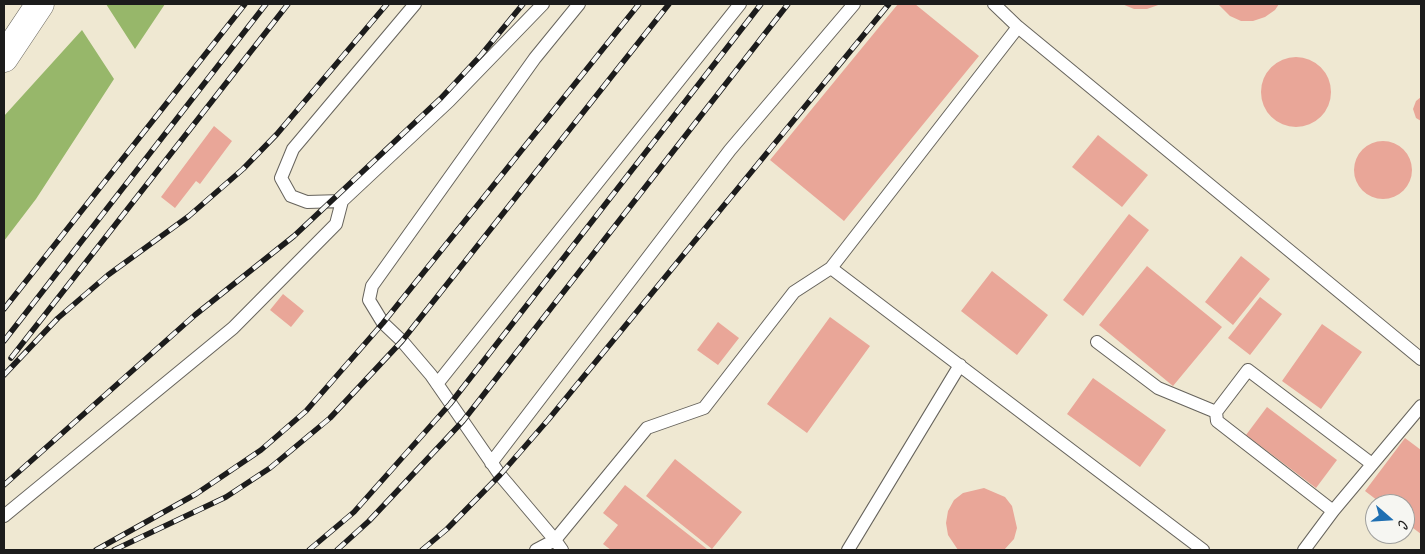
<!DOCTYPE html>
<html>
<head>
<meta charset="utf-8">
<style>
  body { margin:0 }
  #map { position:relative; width:1425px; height:554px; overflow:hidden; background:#efe8d2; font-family:Caveat,sans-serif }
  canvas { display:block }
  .frame { position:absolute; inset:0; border:5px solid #1c1c1c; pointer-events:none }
  .north { position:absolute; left:1365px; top:494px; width:50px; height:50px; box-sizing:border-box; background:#f6f6f2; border:1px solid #9f9f9c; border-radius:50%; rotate:109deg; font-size:14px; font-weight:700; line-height:20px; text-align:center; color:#1c1c1c }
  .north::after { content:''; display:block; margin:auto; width:18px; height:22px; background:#1f6fb2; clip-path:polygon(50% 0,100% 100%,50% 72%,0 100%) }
</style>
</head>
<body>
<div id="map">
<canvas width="1425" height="554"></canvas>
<div class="frame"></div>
<div class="north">С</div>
</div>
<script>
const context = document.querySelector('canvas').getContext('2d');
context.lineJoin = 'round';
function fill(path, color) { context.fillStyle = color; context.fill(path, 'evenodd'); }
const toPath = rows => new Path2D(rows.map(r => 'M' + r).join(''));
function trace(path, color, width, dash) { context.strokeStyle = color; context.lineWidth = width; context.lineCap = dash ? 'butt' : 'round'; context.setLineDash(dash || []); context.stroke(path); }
fill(toPath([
  [106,4,165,4,135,49],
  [82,30,114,79,36,199,4,241,4,116]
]), '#97b76a');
fill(toPath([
  [898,4,915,4,979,56,844,221,770,160],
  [1122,4,1161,4,1147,9,1134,9],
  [1218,4,1279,4,1275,10,1265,17,1253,21,1241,21,1230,16],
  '1261 92a35 35 0 1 1 70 0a35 35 0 1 1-70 0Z',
  [1421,97,1421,121,1416,118,1413,109,1416,101],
  [214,126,232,141,200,184,196,181,175,208,161,197],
  [1098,135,1148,175,1122,207,1072,167],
  '1354 170a29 29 0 1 1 58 0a29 29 0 1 1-58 0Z',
  [1129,214,1149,230,1083,316,1063,300],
  [1241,256,1270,279,1233,325,1205,302],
  [1147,266,1222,327,1173,386,1099,325],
  [992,271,1048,315,1017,355,961,311],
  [283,294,304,311,291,327,270,310],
  [1260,297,1282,314,1250,355,1228,338],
  [830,317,870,346,807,433,767,404],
  [718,322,739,338,718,365,697,350],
  [1322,324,1362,352,1321,409,1282,381],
  [1093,378,1166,430,1140,467,1067,414],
  [1267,407,1337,460,1316,488,1246,435],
  [1405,438,1421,450,1421,534,1405,522,1405,504,1382,504,1365,491],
  [675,459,742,512,712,549,646,496],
  [625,485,707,549,706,550,611,550,603,544,618,525,603,513],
  [984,488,1005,497,1012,506,1017,528,1014,539,1004,550,958,550,948,535,946,523,948,511,954,500,963,493]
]), '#e9a698');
const lane = toPath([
  [994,4,1018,27,831,268,1203,550],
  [1018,27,1421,359],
  [342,201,307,202,291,196,281,178,293,149,415,4],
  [1097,342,1158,388,1216,412],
  [437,384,740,4],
  [491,463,730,150,854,4],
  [1333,511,1217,421,1216,412,1248,370,1372,464],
  [4,516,233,328,336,224,342,201,449,101,543,4],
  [536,550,555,540,500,475,431,375,402,341,383,323,369,300,372,286,535,58,579,4],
  [562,550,555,540,647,428,704,408,794,292,831,268],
  [848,550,960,365],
  [1304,550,1333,511,1421,406]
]);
const primary = toPath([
  [4,58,40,4]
]);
trace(lane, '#66635c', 14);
trace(primary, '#66635c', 29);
trace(lane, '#fff', 12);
trace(primary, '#fff', 28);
const rail = toPath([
  [4,309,245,4],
  [4,341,266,4],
  [11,358,288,4],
  [4,375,58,318,108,275,189,216,243,169,277,134,387,4],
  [4,485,195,315,294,236,441,98,481,55,523,4],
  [96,550,196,494,261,450,306,411,383,323,639,4],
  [114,550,226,497,270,468,330,418,402,341,669,4],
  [309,550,354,512,450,404,761,4],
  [337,550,369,521,463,421,788,4],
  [422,550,447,529,500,475,548,420,889,4]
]);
trace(rail, '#1c1c1c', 5.5);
trace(rail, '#f6f6f2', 4, [11]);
</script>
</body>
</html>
